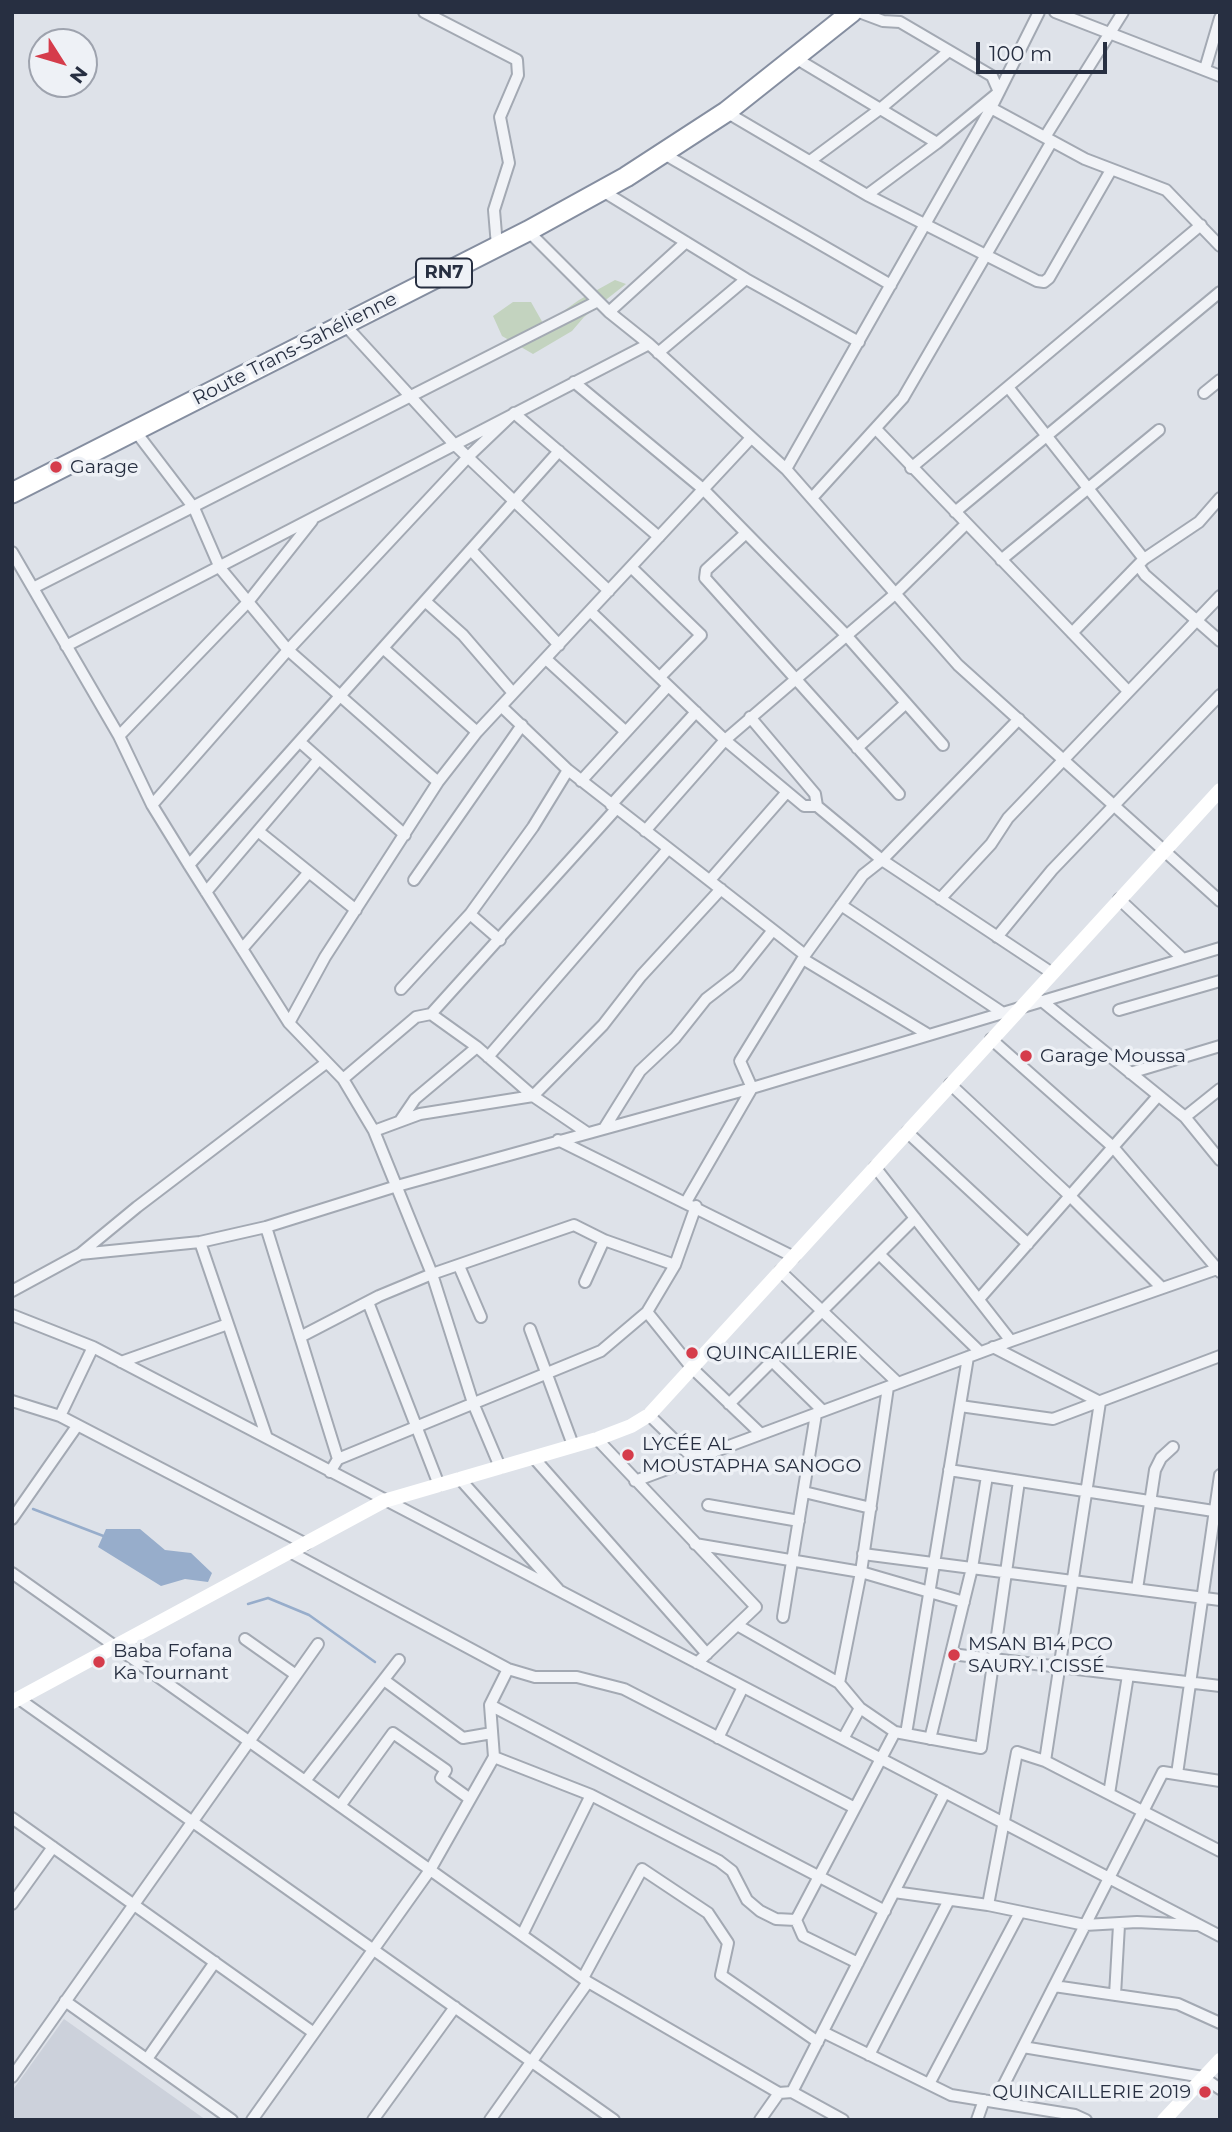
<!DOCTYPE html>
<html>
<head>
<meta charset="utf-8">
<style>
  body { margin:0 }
  #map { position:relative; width:1232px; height:2132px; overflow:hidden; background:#dee2e9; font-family:Montserrat,sans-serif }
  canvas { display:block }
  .frame { position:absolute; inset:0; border:14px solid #272f41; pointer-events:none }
  .north { position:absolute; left:28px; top:28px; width:70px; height:70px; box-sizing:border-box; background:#eef1f6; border:2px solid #9ea3ae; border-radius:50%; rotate:127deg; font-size:19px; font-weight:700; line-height:28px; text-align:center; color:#272f41 }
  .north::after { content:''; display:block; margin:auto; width:24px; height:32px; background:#d53c4b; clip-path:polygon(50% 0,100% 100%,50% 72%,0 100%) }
  .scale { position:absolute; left:976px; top:42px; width:131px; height:32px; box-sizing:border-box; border:4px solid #272f41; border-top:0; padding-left:9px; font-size:21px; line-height:24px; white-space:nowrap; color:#272f41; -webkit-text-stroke:5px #eef1f6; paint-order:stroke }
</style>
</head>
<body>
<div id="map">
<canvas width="1232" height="2132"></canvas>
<div class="frame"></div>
<div class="north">N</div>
<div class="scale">100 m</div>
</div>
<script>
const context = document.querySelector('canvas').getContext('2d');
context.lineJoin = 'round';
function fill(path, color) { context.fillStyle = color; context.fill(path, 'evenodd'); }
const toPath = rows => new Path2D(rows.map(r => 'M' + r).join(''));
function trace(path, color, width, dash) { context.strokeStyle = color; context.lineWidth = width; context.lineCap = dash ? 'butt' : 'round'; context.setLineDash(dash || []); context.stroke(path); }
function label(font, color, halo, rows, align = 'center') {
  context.font = font + ' Montserrat,sans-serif'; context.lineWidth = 7; context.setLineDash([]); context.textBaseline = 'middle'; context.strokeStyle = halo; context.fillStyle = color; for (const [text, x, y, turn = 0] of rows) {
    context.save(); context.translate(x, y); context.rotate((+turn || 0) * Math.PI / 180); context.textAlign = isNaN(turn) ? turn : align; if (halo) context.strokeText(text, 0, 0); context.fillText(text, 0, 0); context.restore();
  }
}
fill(toPath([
  [64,2019,206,2120,12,2120,12,2091]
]), '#ccd1db');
fill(toPath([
  [615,280,626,284,584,317,572,331,533,354,502,336,493,316,513,302,531,302,544,325,579,300]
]), '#c3d3bf');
fill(toPath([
  [106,1529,140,1529,165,1550,191,1553,212,1573,208,1582,185,1579,161,1586,98,1547]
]), '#97adcb');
trace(toPath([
  [33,1509,106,1537],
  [248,1604,268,1598,309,1615,375,1662]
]), '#97adcb', 2.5);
const street = toPath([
  [424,12,517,60,518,75,500,117,509,163,494,210,497,246],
  [859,12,883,21,900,22,992,76,999,92,937,143,867,195],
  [1055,12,1220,76],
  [797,59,937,143],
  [1205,69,1220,18],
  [991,108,1085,159,1166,190,1220,246],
  [726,112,867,195,1037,281,1044,282,1049,278,1111,170],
  [1045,137,1123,12],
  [664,154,891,285],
  [810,161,880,109,949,51],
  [601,190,746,279,859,342],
  [528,231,609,312,649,344,786,469,958,665,1220,901],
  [609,312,686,242],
  [345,325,454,444,609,591],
  [658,353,746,279],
  [574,382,703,489,846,635,943,745],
  [1008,387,1144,559],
  [1204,393,1220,380],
  [876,429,1127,690],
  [136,432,194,508,220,568,288,650,438,782],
  [911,468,1201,225],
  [786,469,991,108,1039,12],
  [812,498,903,398,1052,141],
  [955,512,1220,292],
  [746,533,706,570,705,578,899,794],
  [471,550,559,645],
  [12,552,119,736,152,805,189,865,289,1023,343,1079,374,1131,432,1274,473,1403,500,1467],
  [1001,560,1159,430],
  [1138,565,1145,575,1220,641],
  [631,567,701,635,660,677],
  [33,588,598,301],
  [425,601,463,635,513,693],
  [590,611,725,740,804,806,817,806],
  [1072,633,1144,559,1199,522,1220,498],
  [66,646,649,344],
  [383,648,477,732],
  [546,659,626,732],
  [501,706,568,770,805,955],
  [750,717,815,794,817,806,882,860,1052,973],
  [119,736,248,602,312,521],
  [300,742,405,835],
  [857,748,906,703],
  [581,781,668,686],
  [152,805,288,650,469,456,514,413,659,537],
  [611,805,696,712],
  [258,831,356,910],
  [645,831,725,740,895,594,966,524],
  [189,865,559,451],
  [414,880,522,725],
  [710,880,787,792],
  [206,892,319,759],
  [940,899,991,844,1008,818,1220,596],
  [1119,899,1183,959],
  [841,905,1003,1013],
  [470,914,500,940],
  [997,937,1052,870,1220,695],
  [242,949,309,872],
  [803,959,929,1035],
  [401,989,470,914,533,827,568,770],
  [1042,1001,1185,1117,1220,1160],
  [1119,1010,1220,981],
  [431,1014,477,1047,533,1096,586,1132],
  [289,1023,325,957,438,782,477,732,750,439],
  [991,1039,1113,1147,1220,1272],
  [488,1057,668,849],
  [1130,1073,1220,1046],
  [343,1079,416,1017,431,1014,616,809],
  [950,1084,1070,1196,1161,1287],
  [1185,1117,1220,1089],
  [400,1121,415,1099,477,1047],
  [605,1127,640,1071,675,1038,706,999,737,975,773,930],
  [374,1131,420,1114,533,1096,603,1025,641,976,721,889],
  [907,1132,1028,1244],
  [558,1140,794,1257],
  [875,1167,1011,1341],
  [686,1202,752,1088,740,1061,805,955,863,875,882,860,1019,719],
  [266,1227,338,1459],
  [200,1242,267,1438],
  [80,1254,137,1207,326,1063],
  [879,1254,980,1352],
  [459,1266,481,1317],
  [780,1271,898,1383],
  [585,1282,604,1240],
  [12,1291,80,1254,200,1242,266,1227,397,1186,752,1088,1220,948],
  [979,1299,1158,1096],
  [368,1302,439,1485],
  [647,1312,692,1368,761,1434],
  [12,1315,93,1347,1220,1936],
  [530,1329,573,1445],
  [300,1337,379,1296,432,1274,574,1225,604,1240,675,1265],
  [93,1347,60,1416,306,1544],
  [993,1347,1100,1402,1045,1761],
  [772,1361,823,1411],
  [121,1362,228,1324],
  [12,1401,60,1416],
  [729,1404,915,1218],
  [960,1406,1053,1419,1220,1356],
  [649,1415,694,1459],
  [597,1439,756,1607,697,1663],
  [534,1458,707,1654],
  [949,1470,1220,1512],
  [330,1472,338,1459,601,1351,647,1312,675,1265,696,1206],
  [460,1479,558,1589],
  [635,1481,1011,1341,1220,1268],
  [804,1492,871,1508],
  [708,1505,799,1521],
  [12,1519,77,1426],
  [695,1544,861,1572,964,1602],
  [290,1552,508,1669,535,1677,577,1677,624,1689,855,1808],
  [863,1554,1220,1600],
  [12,1573,588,1982,779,2093,792,2092,843,2120],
  [1137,1589,1155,1470,1161,1458,1173,1447],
  [783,1617,816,1414],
  [737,1625,839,1683,860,1708,895,1732,981,1748,1019,1481],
  [245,1639,296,1675],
  [951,1654,1220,1686],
  [508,1669,490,1705,494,1757,591,1795,719,1861,732,1871,747,1900,760,1911,776,1919,796,1920],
  [384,1680,463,1738,492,1733],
  [839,1683,861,1572,888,1387],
  [19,1699,614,2120],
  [490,1705,885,1911],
  [906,1734,968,1357],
  [718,1738,743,1687],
  [843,1739,860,1708],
  [930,1739,972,1568,987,1476],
  [1177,1774,1220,1475],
  [305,1781,399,1660],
  [1109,1794,1128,1675],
  [340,1806,393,1733,446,1770,441,1778,470,1799],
  [12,1818,314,2033],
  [894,1892,988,1905,1085,1925,1137,1922,1196,1925],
  [12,1904,53,1847],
  [988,1905,1017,1752,1045,1761,1220,1851],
  [522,1935,591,1795],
  [858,1963,803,1936,796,1920,895,1732],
  [583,1978,642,1869,708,1913,728,1943,721,1975,818,2042],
  [1054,1986,1178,2004,1220,2023],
  [1115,1995,1119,1925],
  [65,2001,232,2120],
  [823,2032,951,2095,1075,2115,1086,2120],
  [1023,2047,1203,2077,1220,2089],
  [869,2055,949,1900],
  [147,2059,215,1962],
  [12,2077,318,1644],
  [929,2084,1020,1912],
  [792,2092,945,1792],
  [995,2102,1163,1772,1220,1781],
  [252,2120,430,1870,494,1757],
  [373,2120,455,2007],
  [490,2120,588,1982],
  [760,2120,779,2093],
  [977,2120,984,2100]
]);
const highway = toPath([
  [12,493,528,231,626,177,726,112,852,12]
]);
trace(street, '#a3a9b3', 14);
trace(highway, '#858ea0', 23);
trace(street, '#f1f3f7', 10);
trace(toPath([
  [12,1702,384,1501,597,1439,631,1426,649,1415,1220,790],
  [1164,2120,1220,2060]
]), '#fff', 14);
trace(highway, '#fff', 19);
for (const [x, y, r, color] of [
  [56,467,7,"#d53c4b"],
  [1026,1056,7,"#d53c4b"],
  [692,1353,7,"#d53c4b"],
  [628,1455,7,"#d53c4b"],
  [954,1655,7,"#d53c4b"],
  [99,1662,7,"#d53c4b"],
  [1205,2092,7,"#d53c4b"]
]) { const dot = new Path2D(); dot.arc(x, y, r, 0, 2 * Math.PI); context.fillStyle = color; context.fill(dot); trace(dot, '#eef1f6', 2.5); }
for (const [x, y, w] of [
  [444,273,56]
]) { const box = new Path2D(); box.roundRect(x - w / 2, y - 14.5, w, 29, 5); context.fillStyle = '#eef1f6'; context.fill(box); trace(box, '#272f41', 2); }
label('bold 18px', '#272f41', null, [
  ["RN7",444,273]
]);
label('19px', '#272f41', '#eef1f6', [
  ["Route Trans-Sahélienne",295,349,-27]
]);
label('19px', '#272f41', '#eef1f6', [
  ["Garage",70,467],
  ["Garage Moussa",1040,1056],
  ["QUINCAILLERIE",706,1353],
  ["LYCÉE AL",642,1444],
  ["MOUSTAPHA SANOGO",642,1466],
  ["MSAN B14 PCO",968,1644],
  ["SAURY I CISSÉ",968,1666],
  ["Baba Fofana",113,1651],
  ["Ka Tournant",113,1673],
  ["QUINCAILLERIE 2019",1191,2092,"right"]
], 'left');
</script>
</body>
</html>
